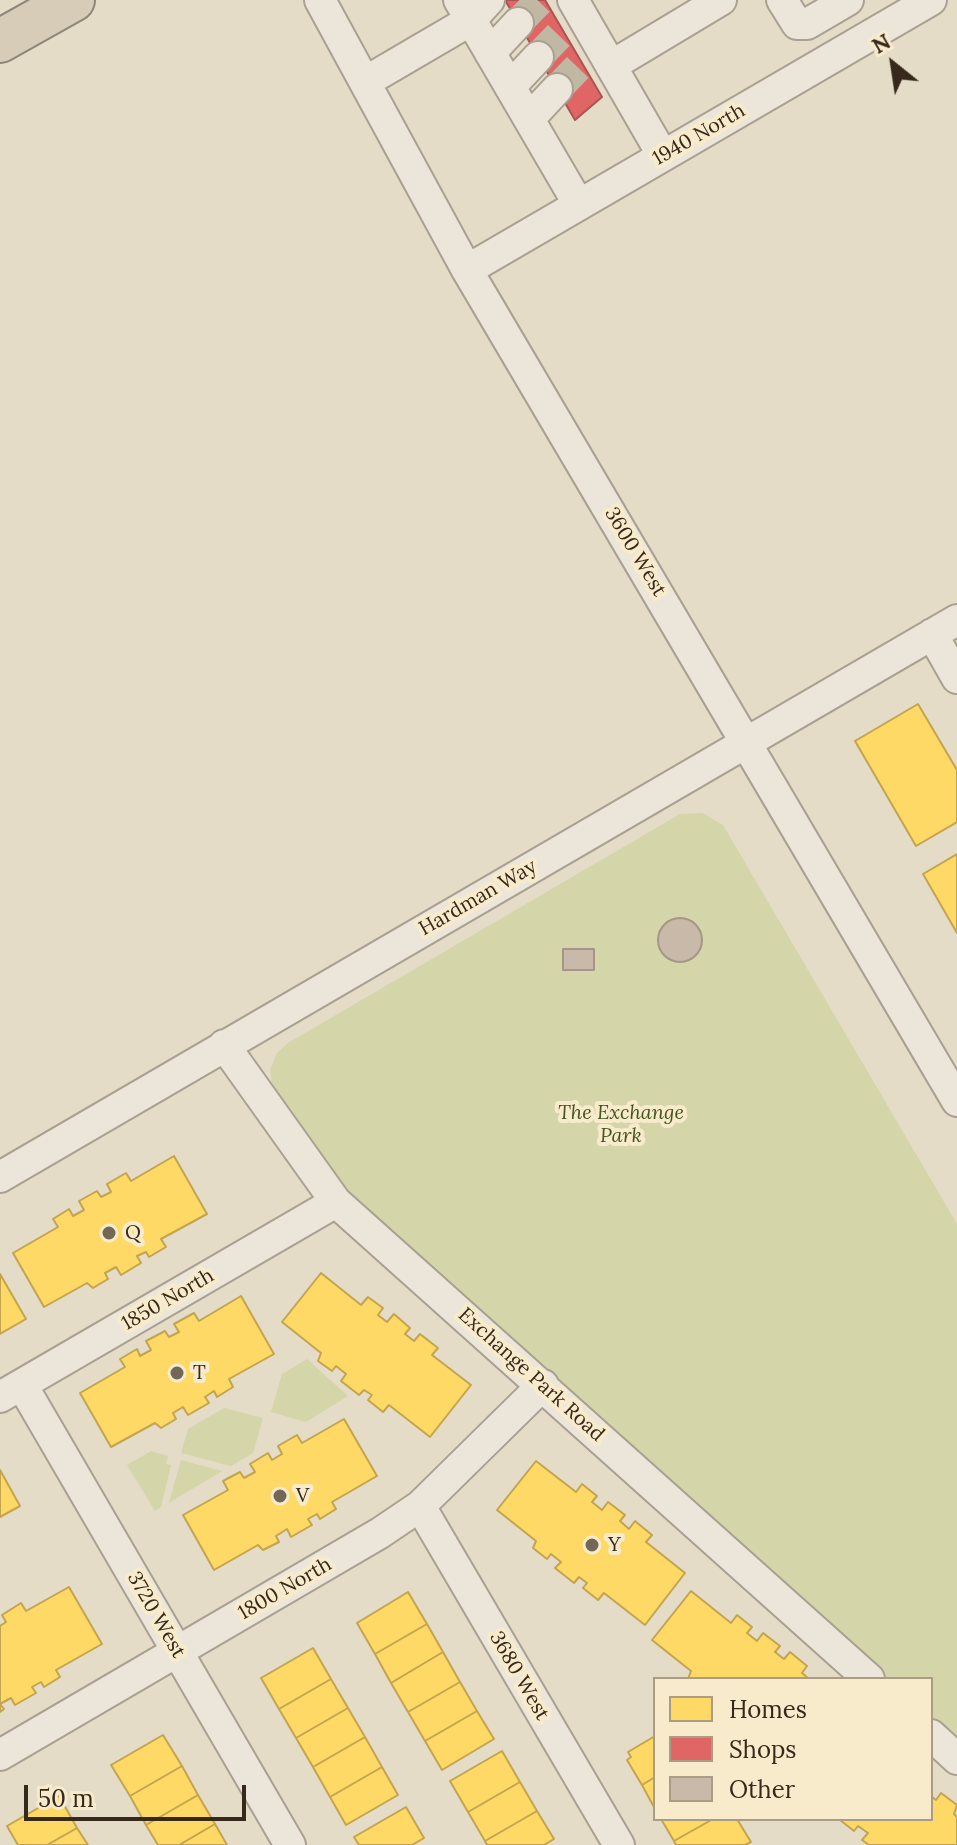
<!DOCTYPE html>
<html>
<head>
<meta charset="utf-8">
<style>
  body { margin:0 }
  #map { position:relative; width:957px; height:1845px; overflow:hidden; background:#e4dcc7; font-family:Lora,serif }
  canvas { display:block }
  .legend { position:absolute; left:653px; top:1677px; width:280px; height:144px; box-sizing:border-box; background:#f7ebcb; border:2px solid #aa9d84; margin:0; padding:10px 14px; list-style:none; font-size:24px; color:#36281a }
  .legend li { display:flex; align-items:center; gap:16px; height:40px }
  .legend b { width:40px; border:2px solid #aa9d84 }
  .north { position:absolute; left:853px; top:24px; width:80px; height:80px; -webkit-text-stroke:6px #f7ebcb; paint-order:stroke; rotate:330deg; font-size:22px; font-weight:700; line-height:32px; text-align:center; color:#36281a }
  .north::after { content:''; display:block; margin:auto; width:28px; height:36px; background:#36281a; clip-path:polygon(50% 0,100% 100%,50% 72%,0 100%) }
  .scale { position:absolute; left:24px; top:1785px; width:222px; height:36px; box-sizing:border-box; border:4px solid #36281a; border-top:0; padding-left:10px; font-size:24px; line-height:28px; white-space:nowrap; color:#36281a; -webkit-text-stroke:6px #f7ebcb; paint-order:stroke }
</style>
</head>
<body>
<div id="map">
<canvas width="957" height="1845"></canvas>
<ul class="legend">
<li><b style="height:22px;background:#ffd966"></b>Homes</li>
<li><b style="height:22px;background:#e06666"></b>Shops</li>
<li><b style="height:22px;background:#c8b9a8"></b>Other</li>
</ul>
<div class="north">N</div>
<div class="scale">50 m</div>
</div>
<script>
const context = document.querySelector('canvas').getContext('2d');
context.lineJoin = 'round';
function fill(path, color) { context.fillStyle = color; context.fill(path, 'evenodd'); }
const toPath = rows => new Path2D(rows.map(r => 'M' + r).join(''));
function trace(path, color, width, dash) { context.strokeStyle = color; context.lineWidth = width; context.lineCap = dash ? 'butt' : 'round'; context.setLineDash(dash || []); context.stroke(path); }
function label(font, color, halo, rows, align = 'center') {
  context.font = font + ' Lora,serif'; context.lineWidth = 8; context.setLineDash([]); context.textBaseline = 'middle'; context.strokeStyle = halo; context.fillStyle = color; for (const [text, x, y, turn = 0] of rows) {
    context.save(); context.translate(x, y); context.rotate((+turn || 0) * Math.PI / 180); context.textAlign = isNaN(turn) ? turn : align; if (halo) context.strokeText(text, 0, 0); context.fillText(text, 0, 0); context.restore();
  }
}
fill(toPath([
  [702,813,723,825,957,1224,957,1742,931,1719,931,1679,886,1679,346,1194,273,1093,270,1070,277,1053,288,1043,680,814],
  [307,1359,348,1396,306,1422,271,1412,282,1374],
  [224,1408,263,1418,253,1453,231,1466,181,1453,188,1429],
  [151,1451,168,1456,166,1464,171,1465,161,1507,155,1511,127,1465],
  [181,1460,222,1471,169,1503]
]), '#d4d5a8');
const homes = toPath([
  [918,704,957,770,957,822,916,846,855,741,918,704],
  [957,854,957,933,923,874,957,854],
  [174,1156,207,1214,161,1239,166,1247,149,1257,146,1252,137,1256,141,1263,121,1275,116,1267,105,1273,108,1279,93,1288,87,1283,44,1307,13,1253,58,1227,53,1219,69,1209,73,1216,84,1210,79,1201,97,1191,101,1197,111,1192,107,1184,126,1173,131,1181,174,1156],
  [321,1273,361,1305,368,1297,383,1308,378,1315,387,1322,394,1314,410,1328,405,1334,414,1341,420,1334,438,1348,432,1355,471,1385,430,1437,389,1405,383,1412,368,1400,372,1395,364,1390,359,1395,341,1381,346,1374,336,1366,332,1371,318,1361,321,1353,282,1322,321,1273],
  [0,1274,26,1319,0,1334,0,1274],
  [241,1296,274,1354,229,1379,233,1387,217,1397,214,1391,205,1397,209,1403,188,1415,183,1407,173,1413,176,1419,161,1428,155,1423,111,1447,80,1393,125,1367,120,1359,137,1349,140,1356,151,1350,146,1341,165,1331,169,1337,179,1332,174,1324,194,1313,199,1321,241,1296],
  [344,1419,377,1476,332,1502,336,1509,320,1519,317,1514,308,1519,312,1525,291,1537,287,1529,276,1536,279,1542,263,1550,258,1545,214,1570,183,1515,228,1490,223,1481,240,1472,244,1478,255,1472,250,1464,268,1453,272,1460,282,1454,278,1446,297,1435,302,1443,344,1419],
  [536,1461,576,1492,582,1484,597,1496,592,1502,602,1510,608,1502,625,1515,620,1521,629,1529,635,1521,652,1535,646,1542,685,1573,645,1625,604,1593,598,1600,583,1588,587,1583,579,1577,574,1583,555,1568,561,1562,551,1554,547,1559,533,1548,536,1541,497,1510,536,1461],
  [0,1470,20,1506,0,1517,0,1470],
  [69,1587,102,1644,56,1670,60,1677,44,1687,41,1682,32,1687,36,1693,15,1705,11,1698,0,1704,4,1709,0,1712,0,1626,6,1622,2,1615,21,1603,26,1611,69,1587],
  [691,1591,731,1623,737,1615,752,1627,747,1633,757,1641,763,1633,780,1646,775,1652,784,1659,790,1652,807,1666,802,1673,809,1679,688,1679,691,1671,652,1640,691,1591],
  [408,1592,427,1624,375,1654,357,1623,408,1592],
  [427,1624,443,1652,391,1683,375,1654,427,1624],
  [313,1648,331,1679,279,1709,261,1678,313,1648],
  [443,1652,460,1682,408,1712,391,1683,443,1652],
  [331,1679,348,1708,296,1738,279,1709,331,1679],
  [460,1682,477,1711,425,1741,408,1712,460,1682],
  [348,1708,365,1737,313,1767,296,1738,348,1708],
  [477,1711,494,1739,442,1770,425,1741,477,1711],
  [163,1735,182,1766,130,1796,111,1765,163,1735],
  [655,1736,655,1777,642,1785,627,1760,631,1757,628,1752,655,1736],
  [365,1737,382,1767,330,1797,313,1767,365,1737],
  [502,1751,520,1782,468,1812,450,1781,502,1751],
  [182,1766,198,1795,146,1825,130,1796,182,1766],
  [382,1767,398,1795,346,1825,330,1797,382,1767],
  [655,1777,655,1809,642,1785,655,1777],
  [520,1782,537,1811,485,1841,468,1812,520,1782],
  [941,1793,957,1805,954,1814,957,1817,957,1845,869,1845,862,1840,868,1833,858,1826,854,1831,840,1820,931,1819,931,1796,936,1800,941,1793],
  [198,1795,215,1824,179,1845,158,1845,146,1825,198,1795],
  [59,1796,77,1828,47,1845,18,1845,7,1826,59,1796],
  [406,1807,424,1838,412,1845,359,1845,354,1837,406,1807],
  [537,1811,554,1839,544,1845,487,1845,485,1841,537,1811],
  [661,1819,713,1819,674,1841,661,1819],
  [713,1819,737,1819,751,1842,745,1845,676,1845,674,1841,713,1819],
  [215,1824,227,1845,179,1845,215,1824],
  [77,1828,88,1845,47,1845,77,1828]
]);
fill(homes, '#ffd966');
trace(homes, '#c3a44f', 2);
const shops = toPath([
  [505,0,545,0,602,97,575,120,505,0]
]);
fill(shops, '#e06666');
trace(shops, '#ad534f', 2);
const building = toPath([
  '658 940a22 22 0 1 1 44 0a22 22 0 1 1-44 0Z',
  [563,949,594,949,594,970,563,970,563,949]
]);
fill(building, '#c8b9a8');
trace(building, '#a49787', 2);
trace(toPath([
  [518,23,540,0],
  [538,57,563,31],
  [557,89,582,63]
]), '#c1b8a4', 30, [30, 15]);
const minor = toPath([
  [320,0,467,270,957,1101],
  [459,0,471,20,489,0],
  [573,0,663,156],
  [782,0,797,24,807,24,848,0],
  [490,53,518,23],
  [611,66,721,0],
  [365,82,471,20,579,205],
  [510,87,538,57],
  [529,119,557,89],
  [467,270,931,0],
  [932,634,957,678],
  [224,1045,336,1202,869,1679],
  [0,1177,957,620],
  [22,1385,290,1845],
  [0,1397,336,1202],
  [420,1506,619,1845],
  [931,1735,957,1759],
  [0,1755,380,1533,420,1506,543,1385]
]);
const highway = toPath([
  [0,41,73,0]
]);
trace(minor, '#a9a091', 34);
trace(highway, '#8e8678', 46);
trace(minor, '#ece6da', 30);
trace(highway, '#d7ccb8', 42);
for (const [x, y, r, color] of [
  [109,1233,8,"#736757"],
  [177,1373,8,"#736757"],
  [280,1496,8,"#736757"],
  [592,1545,8,"#736757"]
]) { const dot = new Path2D(); dot.arc(x, y, r, 0, 2 * Math.PI); context.fillStyle = color; context.fill(dot); trace(dot, '#f7ebcb', 3); }
label('20px', '#36281a', '#f7ebcb', [
  ["1940 North",699,135,-30],
  ["3600 West",635,552,59],
  ["Hardman Way",478,898,-30],
  ["1850 North",168,1300,-30],
  ["Exchange Park Road",531,1375,42],
  ["1800 North",285,1589,-30],
  ["3720 West",156,1615,60],
  ["3680 West",519,1676,60]
]);
label('italic 20px', '#46541f', '#f7ebcb', [
  ["The Exchange",621,1113],
  ["Park",621,1136]
]);
label('20px', '#36281a', '#f7ebcb', [
  ["Q",125,1233],
  ["T",193,1373],
  ["V",296,1496],
  ["Y",608,1545]
], 'left');
</script>
</body>
</html>
